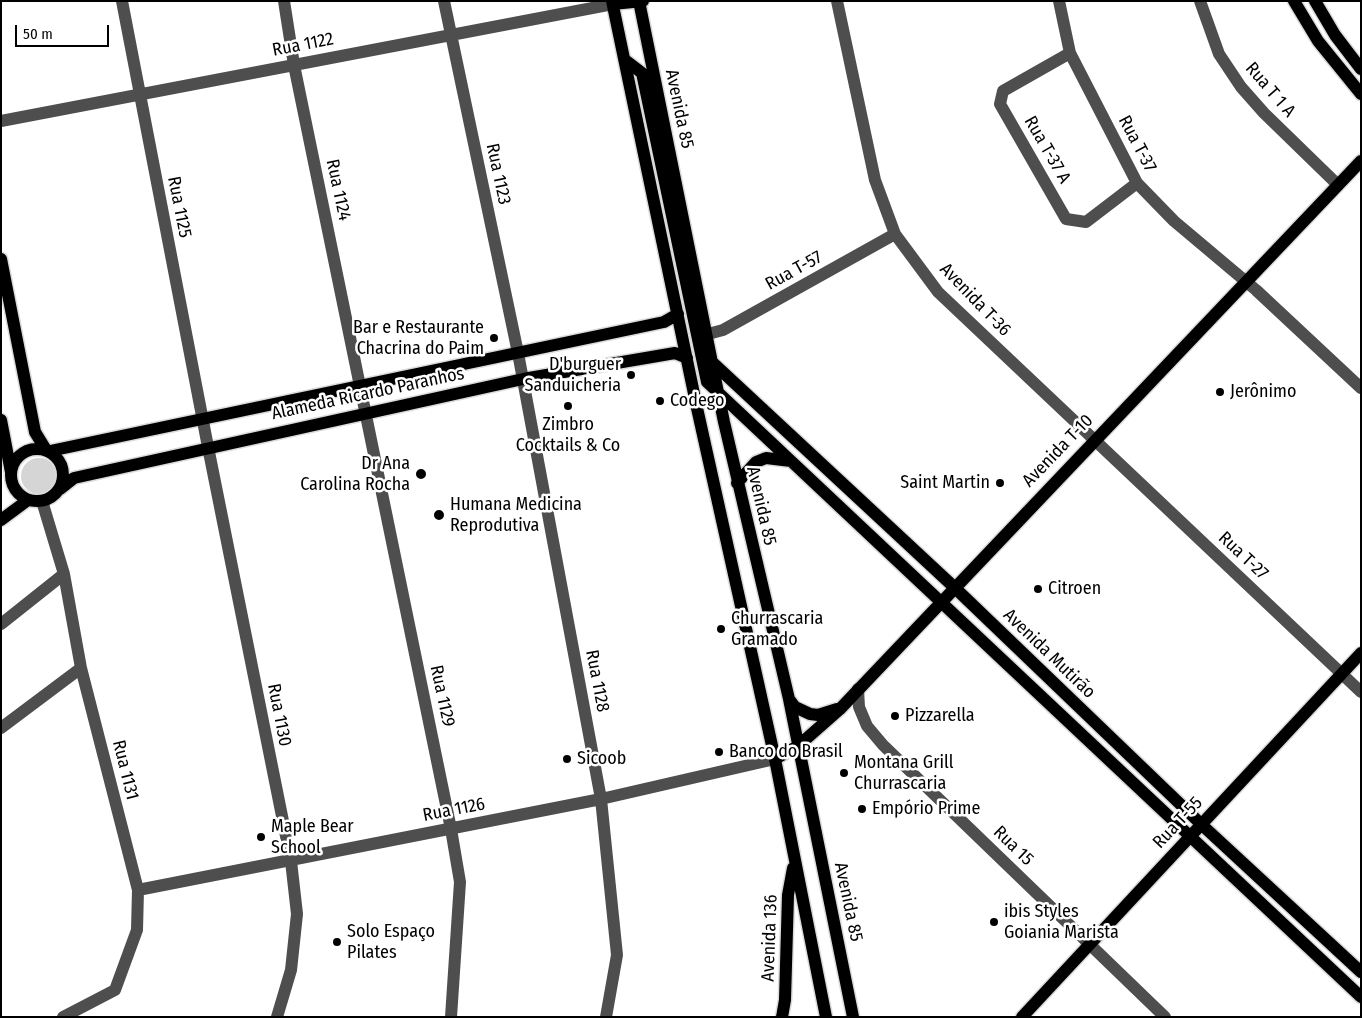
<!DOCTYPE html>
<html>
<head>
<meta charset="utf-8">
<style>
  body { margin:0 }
  #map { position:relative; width:1362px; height:1018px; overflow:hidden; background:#fff; font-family:"Fira Sans Condensed",sans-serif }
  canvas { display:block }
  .frame { position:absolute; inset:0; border:2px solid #000; pointer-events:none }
  .scale { position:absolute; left:15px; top:25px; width:94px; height:22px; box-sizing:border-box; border:2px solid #000; border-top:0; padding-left:6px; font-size:15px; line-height:18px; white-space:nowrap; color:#000; -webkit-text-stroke:4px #fff; paint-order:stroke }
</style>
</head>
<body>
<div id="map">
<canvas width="1362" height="1018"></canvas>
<div class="frame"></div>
<div class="scale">50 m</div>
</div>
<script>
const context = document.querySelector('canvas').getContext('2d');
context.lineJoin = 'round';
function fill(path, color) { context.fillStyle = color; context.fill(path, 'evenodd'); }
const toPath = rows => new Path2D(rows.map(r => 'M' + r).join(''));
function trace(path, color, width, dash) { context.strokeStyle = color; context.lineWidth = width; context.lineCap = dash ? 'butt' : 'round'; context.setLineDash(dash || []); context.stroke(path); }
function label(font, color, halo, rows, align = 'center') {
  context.font = font + ' "Fira Sans Condensed",sans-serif'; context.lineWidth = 5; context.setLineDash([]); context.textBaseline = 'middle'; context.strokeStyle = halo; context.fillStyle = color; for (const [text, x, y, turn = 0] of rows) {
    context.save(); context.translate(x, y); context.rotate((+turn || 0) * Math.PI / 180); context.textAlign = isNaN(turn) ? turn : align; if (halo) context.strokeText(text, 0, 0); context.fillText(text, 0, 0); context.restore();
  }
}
fill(toPath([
  '21 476a18 18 0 1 1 36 0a18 18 0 1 1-36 0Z'
]), '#d5d5d5');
const major = toPath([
  [612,1,697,408,775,759,826,1017],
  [639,1,724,422,789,699,853,1017],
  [1294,1,1318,41,1361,94],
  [1315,1,1335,35,1361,69],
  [613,4,643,1],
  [625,60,642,73,707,382,1361,997],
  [1,259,35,432,46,450],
  [713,363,954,587,1202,825,1361,972],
  [1,420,11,472],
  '11 475a26 26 0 1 1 52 0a26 26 0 1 1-52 0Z',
  [50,451,664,322,678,314],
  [737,483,756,462,766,458,791,461],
  [60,489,74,478,523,379,675,353,687,358],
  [1,520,28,500],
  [789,699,795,707,810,714,818,715,837,709],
  [775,759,798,746,840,709,1361,161],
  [782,1017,785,1000,788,895,793,868],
  [1022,1017,1361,653]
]);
trace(major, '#dbdbdb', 15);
trace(toPath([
  [122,1,208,447,291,861,297,914,291,970,277,1017],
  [284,1,294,65,451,829,460,882,451,1017],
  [444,1,518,353,601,799,617,955,606,1017],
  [837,1,875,180,895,234,938,292,1361,692],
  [1059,1,1070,53,1137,183,1174,221,1256,290,1361,388],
  [1200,1,1219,54,1241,87,1264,113,1338,185],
  [1070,53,1003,91,1000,104,1066,219,1086,222,1137,183],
  [1,121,613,4],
  [708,334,723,330,895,234],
  [42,501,64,574,81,668,138,890,137,930,115,990,63,1017],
  [1,624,64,574],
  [858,689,859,707,867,726,883,745,1165,1017],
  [1,728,81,668],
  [138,890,601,799,775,759]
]), '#4e4e4e', 12);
trace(major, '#000', 12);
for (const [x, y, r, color] of [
  [494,338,5,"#000"],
  [631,375,5,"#000"],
  [1220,392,5,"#000"],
  [660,401,5,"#000"],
  [568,406,5,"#000"],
  [421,474,6,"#000"],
  [1000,483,5,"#000"],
  [439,515,6,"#000"],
  [1038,589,5,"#000"],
  [721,629,5,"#000"],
  [895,716,5,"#000"],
  [719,752,5,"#000"],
  [567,759,5,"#000"],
  [844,773,5,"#000"],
  [862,809,5,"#000"],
  [261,837,5,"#000"],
  [994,922,5,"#000"],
  [337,942,5,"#000"]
]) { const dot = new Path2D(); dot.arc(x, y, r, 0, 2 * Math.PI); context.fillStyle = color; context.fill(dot); trace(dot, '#fff', 2); }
label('18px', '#000', '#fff', [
  ["Rua 1122",303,45,-11],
  ["Rua T 1 A",1270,90,49],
  ["Avenida 85",679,109,78],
  ["Rua T-37",1137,144,62],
  ["Rua T-37 A",1047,150,60],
  ["Rua 1123",498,174,78],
  ["Rua 1124",338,190,78],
  ["Rua 1125",179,207,79],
  ["Rua T-57",794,271,-29],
  ["Avenida T-36",975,300,46],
  ["Alameda Ricardo Paranhos",368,394,-12],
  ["Avenida T-10",1058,451,-46],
  ["Avenida 85",761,506,77],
  ["Rua T-27",1243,556,43],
  ["Avenida Mutirão",1049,654,44],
  ["Rua 1128",597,681,79],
  ["Rua 1129",442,696,78],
  ["Rua 1130",279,715,79],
  ["Rua 1131",125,770,76],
  ["Rua 1126",454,810,-11],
  ["Rua T-55",1178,823,-47],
  ["Rua 15",1013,846,44],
  ["Avenida 85",848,902,78],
  ["Avenida 136",770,938,-88]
]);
label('18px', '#000', '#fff', [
  ["Bar e Restaurante",484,328,"right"],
  ["Chacrina do Paim",484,349,"right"],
  ["D'burguer",621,365,"right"],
  ["Sanduicheria",621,386,"right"],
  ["Jerônimo",1230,392],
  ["Codego",670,401],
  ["Zimbro",568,425,"center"],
  ["Cocktails & Co",568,446,"center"],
  ["Dr Ana",410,464,"right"],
  ["Carolina Rocha",410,485,"right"],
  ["Saint Martin",990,483,"right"],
  ["Humana Medicina",450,505],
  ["Reprodutiva",450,526],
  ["Citroen",1048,589],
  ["Churrascaria",731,619],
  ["Gramado",731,640],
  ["Pizzarella",905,716],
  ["Banco do Brasil",729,752],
  ["Sicoob",577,759],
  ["Montana Grill",854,763],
  ["Churrascaria",854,784],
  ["Empório Prime",872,809],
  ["Maple Bear",271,827],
  ["School",271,848],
  ["ibis Styles",1004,912],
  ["Goiania Marista",1004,933],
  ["Solo Espaço",347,932],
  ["Pilates",347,953]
], 'left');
</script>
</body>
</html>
